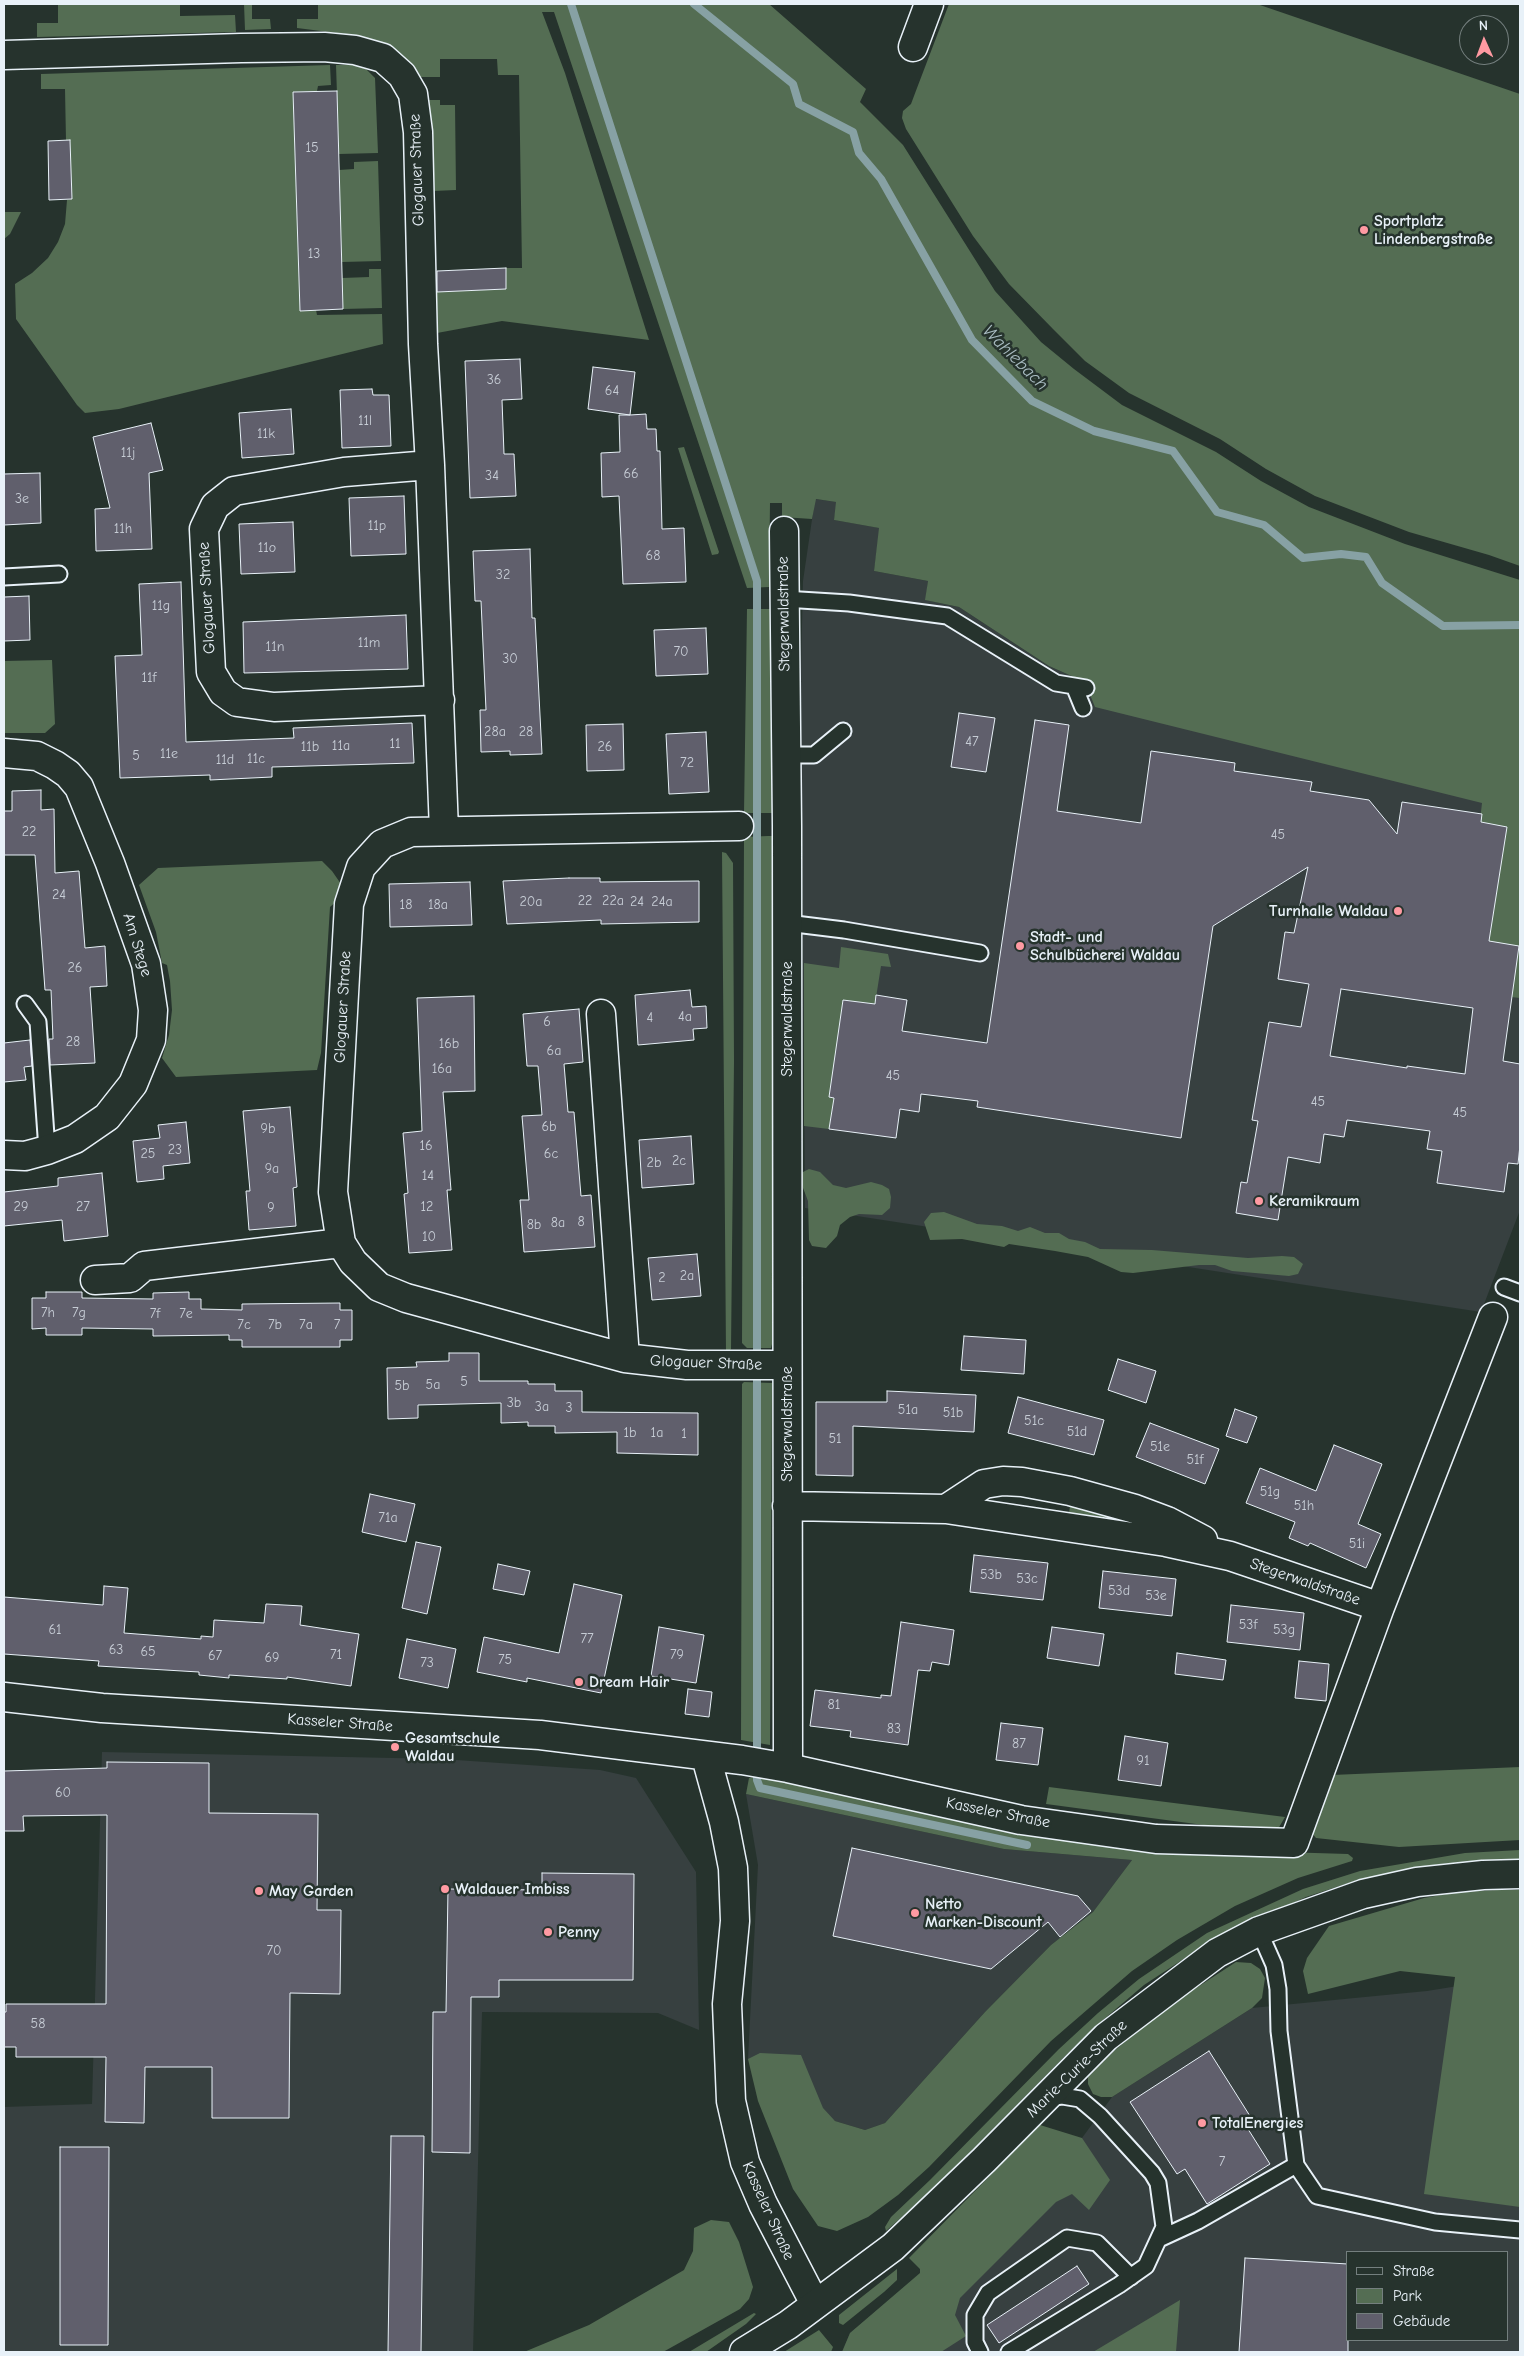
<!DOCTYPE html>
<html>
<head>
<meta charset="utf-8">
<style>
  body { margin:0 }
  #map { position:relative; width:1524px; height:2356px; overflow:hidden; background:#26332d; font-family:"Comic Neue",sans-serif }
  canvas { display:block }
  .frame { position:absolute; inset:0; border:5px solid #e8f1f8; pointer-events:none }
  .legend { position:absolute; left:1346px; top:2251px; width:162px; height:90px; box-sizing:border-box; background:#26332d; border:1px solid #747f7e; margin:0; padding:6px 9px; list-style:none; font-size:15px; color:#e8f1f8 }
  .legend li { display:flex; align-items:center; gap:10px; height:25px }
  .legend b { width:25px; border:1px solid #747f7e }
  .north { position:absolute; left:1459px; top:15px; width:50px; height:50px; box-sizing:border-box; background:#26332d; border:1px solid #747f7e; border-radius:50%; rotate:358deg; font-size:14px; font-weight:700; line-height:20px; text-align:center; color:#e8f1f8 }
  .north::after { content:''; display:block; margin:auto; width:18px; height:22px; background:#ff9aa2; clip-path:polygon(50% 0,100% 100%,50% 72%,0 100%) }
</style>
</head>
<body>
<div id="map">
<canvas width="1524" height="2356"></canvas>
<div class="frame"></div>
<ul class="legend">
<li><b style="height:6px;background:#26332d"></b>Straße</li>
<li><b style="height:14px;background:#546d53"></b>Park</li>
<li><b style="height:14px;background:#605f6c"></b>Gebäude</li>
</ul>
<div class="north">N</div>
</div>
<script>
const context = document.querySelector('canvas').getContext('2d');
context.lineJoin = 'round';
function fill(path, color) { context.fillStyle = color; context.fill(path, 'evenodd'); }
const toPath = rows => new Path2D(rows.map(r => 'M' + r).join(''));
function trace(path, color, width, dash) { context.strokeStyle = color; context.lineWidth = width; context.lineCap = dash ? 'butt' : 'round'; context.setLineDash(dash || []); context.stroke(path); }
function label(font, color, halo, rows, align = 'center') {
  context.font = font + ' "Comic Neue",sans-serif'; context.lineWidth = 5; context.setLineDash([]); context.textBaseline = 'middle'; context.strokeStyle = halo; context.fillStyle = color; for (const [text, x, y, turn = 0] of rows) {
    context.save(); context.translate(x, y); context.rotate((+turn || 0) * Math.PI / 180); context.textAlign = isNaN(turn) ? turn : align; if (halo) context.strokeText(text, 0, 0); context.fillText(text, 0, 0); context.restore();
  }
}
fill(toPath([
  [815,499,837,502,834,520,880,528,874,571,928,581,926,600,959,607,1049,666,1085,682,1520,813,1520,1210,1481,1312,805,1208,801,669,803,581],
  [102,1752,442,1759,600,1770,636,1778,696,1872,699,2030,658,2013,482,2012,473,2352,4,2352,4,2107,92,2104],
  [746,1794,1004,1849,1132,1860,1093,1912,1051,1945,985,2012,885,2123,865,2130,835,2121,748,2059,758,1865],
  [1520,1976,1520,2352,842,2352,850,2333,1082,2138,1112,2097,1252,2008,1427,1991],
  [1348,2252,1508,2252,1508,2340,1348,2340]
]), '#374040');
fill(toPath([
  [58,4,180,4,180,16,235,15,236,32,37,37,37,23,58,23],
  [244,4,252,4,252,19,270,19,271,29,245,30],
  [318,4,769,4,866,89,860,102,903,145,995,291,1041,342,1074,369,1122,405,1216,452,1261,481,1309,507,1405,544,1520,580,1520,998,1511,997,1489,941,1477,847,1482,803,1095,707,1085,682,1049,666,959,607,925,600,928,581,874,571,879,528,834,520,836,502,816,499,812,519,782,517,782,503,770,503,769,587,747,588,554,12,542,12,565,73,649,340,502,321,437,333,435,292,506,289,506,268,522,268,519,75,498,75,497,59,440,59,440,77,420,77,411,63,387,45,361,36,297,28,297,19,318,19],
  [949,4,1257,4,1520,94,1520,566,1489,555,1409,532,1315,496,1266,469,1220,439,1129,393,1085,361,1053,329,1009,284,973,236,906,129,902,118,903,111,911,104,917,88],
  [330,65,331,85,318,86,317,91,293,92,300,311,316,310,317,315,382,314,383,344,119,409,85,413,77,405,16,319,15,284,32,273,48,258,58,242,65,224,67,200,72,199,70,141,66,141,65,89,41,89,41,74],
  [336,65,354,65,366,69,375,78,378,153,339,154],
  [427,100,440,100,440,105,455,105,456,190,433,191],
  [378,161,381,261,342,262,339,170,354,169,354,162],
  [4,212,21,212,10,234,4,239],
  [369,269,381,269,382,308,343,309,342,278,369,277],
  [684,447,719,552,718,554,712,555,678,448],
  [747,609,772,609,773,813,744,813],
  [52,660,55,724,45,733,4,733,4,661],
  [768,836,773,836,773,859,776,867,773,889,775,905,773,920,772,1344,771,1348,747,1348,742,1343,744,837],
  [722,852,726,853,733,863,734,1061,731,1349,726,1354],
  [322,861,332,871,341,884,339,899,330,907,321,1053,317,1070,176,1077,162,1058,169,1035,172,1010,170,981,167,965,162,963,156,932,139,885,158,868],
  [841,947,888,954,891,967,881,966,875,1004,843,1000,830,1096,834,1098,829,1129,804,1126,804,963,839,968],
  [809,1169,820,1172,833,1185,846,1188,871,1182,882,1185,889,1189,891,1197,890,1208,882,1215,859,1214,850,1217,840,1225,837,1236,826,1248,812,1246,809,1240,808,1201,800,1180,803,1172],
  [944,1212,977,1224,1002,1226,1018,1231,1030,1227,1045,1233,1059,1233,1069,1239,1085,1242,1100,1249,1152,1250,1248,1258,1282,1256,1294,1257,1303,1264,1298,1274,1289,1276,1232,1271,1215,1265,1199,1265,1133,1273,1121,1272,1088,1257,1055,1251,1009,1244,1004,1247,962,1239,930,1240,924,1222,931,1213],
  [744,1382,772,1383,770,1745,741,1740,742,1384],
  [1071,1499,1168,1530,1068,1520],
  [1520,1767,1520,1840,1399,1847,1316,1838,1311,1832,1332,1775],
  [767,1775,1150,1848,1348,1854,1353,1858,1352,1861,1298,1878,1235,1906,1177,1940,1132,1971,1051,2041,929,2167,898,2195,868,2217,837,2231,818,2226,793,2189,758,2101,748,2059,760,2053,801,2055,823,2108,835,2121,865,2130,885,2123,985,2012,1051,1945,1093,1912,1132,1860,1004,1849,746,1794,749,1778],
  [1049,1787,1158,1801,1285,1817,1278,1829,1271,1834,1046,1804],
  [1520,1850,1520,1859,1441,1864,1361,1879,1306,1897,1211,1941,1144,1985,1103,2020,1064,2057,935,2188,886,2231,885,2227,891,2217,930,2180,1059,2049,1098,2013,1139,1979,1207,1933,1303,1889,1360,1871,1465,1853],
  [1497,1890,1520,1890,1520,2207,1424,2194,1455,1977,1400,1971,1308,1994,1303,1971,1307,1958,1329,1926,1424,1898,1458,1892],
  [1236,1962,1251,1963,1260,1969,1265,1978,1262,1998,1252,2008,1112,2097,1101,2097,1093,2094,1088,2084,1088,2077,1114,2051,1164,2009],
  [1040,2125,1082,2138,1110,2180,1089,2210,1072,2194,1056,2202,960,2298,955,2315,966,2336,941,2352,842,2352,850,2333,920,2273,920,2269,909,2258],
  [711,2220,729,2222,739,2242,753,2287,749,2299,740,2309,663,2352,524,2352,589,2325,684,2270,693,2251,694,2228],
  [897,2269,897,2280,884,2292,843,2325,839,2323,839,2315],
  [1180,2300,1176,2352,1093,2352],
  [754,2313,756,2314,746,2324,706,2352,689,2352],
  [819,2330,833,2347,831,2352,784,2352]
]), '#546d53');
trace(toPath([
  [571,4,757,581,757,1780,760,1788,1027,1845],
  [694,4,793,84,799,104,853,132,859,153,881,179,972,340,1032,401,1094,431,1173,451,1217,512,1264,525,1303,558,1341,554,1366,557,1382,583,1443,626,1520,625]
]), '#87a1a4', 8);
const building = toPath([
  [337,91,343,309,300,311,293,92,337,91],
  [70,140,72,199,49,200,48,141,70,140],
  [506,268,506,289,437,292,437,271,506,268],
  [520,359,522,399,502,400,504,454,514,454,516,496,470,498,465,361,520,359],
  [593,367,635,372,630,415,646,414,647,429,656,429,657,451,660,451,662,529,684,528,686,582,623,584,619,496,602,497,601,453,620,452,619,415,630,415,588,409,593,367],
  [372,389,373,395,389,395,391,446,342,448,340,390,372,389],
  [291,409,294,454,242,458,239,413,291,409],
  [151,423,163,470,149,473,152,549,96,551,95,509,110,508,93,437,151,423],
  [40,473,41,523,4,525,4,474,40,473],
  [404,496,406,554,351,556,349,498,404,496],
  [293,522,295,572,241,574,239,524,293,522],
  [530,549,532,618,535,618,542,754,510,755,510,751,481,752,480,710,486,710,481,601,475,601,473,551,530,549],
  [181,582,186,742,294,738,293,728,412,723,414,763,272,767,272,777,210,780,210,775,120,778,115,656,142,655,139,584,181,582],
  [29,596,30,640,4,641,4,597,29,596],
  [406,615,408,669,244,673,243,622,406,615],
  [706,628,708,674,656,676,654,630,706,628],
  [959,713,995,718,986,772,951,767,959,713],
  [1035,720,1069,725,1057,811,1141,823,1151,751,1235,763,1234,771,1312,782,1310,791,1369,800,1397,834,1402,802,1482,814,1481,822,1507,827,1489,941,1519,946,1503,1061,1520,1064,1520,1145,1518,1164,1508,1163,1504,1192,1437,1183,1442,1151,1427,1149,1430,1131,1347,1120,1344,1137,1324,1134,1320,1163,1288,1157,1278,1220,1236,1213,1241,1182,1247,1183,1258,1121,1252,1120,1269,1022,1301,1027,1309,984,1278,979,1285,932,1294,933,1308,867,1213,926,1181,1138,977,1107,978,1101,921,1094,919,1112,900,1109,896,1138,829,1129,834,1098,829,1097,843,1000,875,1004,876,995,907,1000,902,1031,987,1043,1035,720],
  [1341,989,1473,1008,1465,1074,1407,1066,1407,1068,1330,1056,1341,989],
  [623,724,624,770,587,771,586,725,623,724],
  [706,732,709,792,669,794,666,734,706,732],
  [41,790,41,810,54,809,55,873,79,871,85,948,105,946,107,986,90,987,95,1063,50,1065,49,1039,53,1039,51,990,45,990,35,855,4,855,4,811,12,811,12,791,41,790],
  [569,878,600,878,600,882,699,881,699,922,601,924,601,920,507,924,503,881,569,878],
  [470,882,472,925,390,927,389,884,470,882],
  [690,990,692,1007,706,1006,707,1028,693,1029,694,1040,638,1045,635,995,690,990],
  [474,996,475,1091,443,1092,451,1190,447,1190,452,1250,409,1253,404,1194,408,1193,403,1133,422,1131,417,998,474,996],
  [579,1009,583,1062,564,1064,568,1112,574,1112,581,1196,591,1195,595,1247,524,1252,520,1200,529,1200,522,1116,542,1115,538,1066,527,1066,523,1014,579,1009],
  [30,1040,32,1066,24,1067,26,1080,4,1082,4,1043,30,1040],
  [290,1107,297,1187,293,1188,296,1226,249,1230,246,1191,250,1191,243,1111,290,1107],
  [186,1122,190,1163,163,1166,164,1179,137,1182,133,1141,160,1138,158,1125,186,1122],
  [691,1136,694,1184,642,1188,639,1140,691,1136],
  [102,1173,108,1236,64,1241,62,1220,4,1226,4,1192,58,1186,58,1178,102,1173],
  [697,1254,701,1296,652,1300,648,1258,697,1254],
  [46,1292,82,1292,82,1298,153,1299,153,1293,189,1292,189,1299,201,1299,201,1309,242,1310,242,1304,340,1303,340,1310,352,1310,352,1340,340,1340,340,1347,242,1347,242,1340,229,1340,229,1335,153,1336,153,1329,82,1328,82,1335,46,1335,46,1328,32,1329,32,1298,46,1298,46,1292],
  [964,1336,1026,1340,1024,1374,961,1370,964,1336],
  [449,1353,479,1353,479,1381,528,1381,528,1384,555,1384,555,1391,582,1391,582,1412,698,1413,698,1455,617,1453,617,1432,555,1433,555,1426,528,1426,528,1422,501,1423,501,1403,418,1405,418,1418,388,1419,387,1368,417,1367,416,1362,449,1361,449,1353],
  [1118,1359,1156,1371,1146,1403,1108,1390,1118,1359],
  [887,1391,976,1395,974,1432,853,1426,853,1476,816,1475,816,1402,887,1402,887,1391],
  [1018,1397,1104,1420,1094,1455,1008,1433,1018,1397],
  [1235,1409,1257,1417,1247,1443,1226,1436,1235,1409],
  [1150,1423,1219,1449,1205,1484,1136,1457,1150,1423],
  [1334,1445,1382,1464,1358,1524,1381,1534,1366,1568,1310,1543,1308,1546,1289,1538,1295,1522,1246,1503,1260,1468,1316,1491,1334,1445],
  [370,1494,415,1504,406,1542,362,1532,370,1494],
  [416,1542,441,1547,427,1614,402,1608,416,1542],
  [974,1555,1048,1563,1043,1600,970,1592,974,1555],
  [498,1564,530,1571,524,1595,493,1589,498,1564],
  [1103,1571,1176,1579,1172,1616,1099,1608,1103,1571],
  [574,1584,622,1595,601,1693,527,1678,527,1682,477,1672,484,1637,559,1653,574,1584],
  [104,1586,128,1588,124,1633,201,1639,201,1636,213,1637,214,1620,264,1623,266,1604,302,1606,300,1625,359,1634,351,1686,287,1677,287,1679,229,1675,229,1678,199,1675,199,1672,98,1666,99,1661,4,1654,4,1597,103,1605,104,1586],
  [1231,1605,1304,1613,1300,1650,1227,1642,1231,1605],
  [901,1622,954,1630,949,1665,932,1662,930,1671,918,1670,908,1745,850,1737,851,1731,810,1726,815,1690,881,1698,881,1695,891,1696,901,1622],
  [659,1627,704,1635,696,1683,651,1676,659,1627],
  [1052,1627,1104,1634,1099,1666,1047,1658,1052,1627],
  [407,1639,456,1649,448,1688,399,1678,407,1639],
  [1177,1653,1226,1660,1223,1680,1175,1674,1177,1653],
  [1299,1661,1329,1664,1326,1701,1295,1698,1299,1661],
  [688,1689,712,1692,709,1717,685,1714,688,1689],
  [1001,1723,1043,1728,1038,1765,996,1760,1001,1723],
  [1125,1736,1168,1743,1161,1786,1118,1780,1125,1736],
  [107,1762,209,1763,209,1813,318,1814,317,1910,341,1910,340,1994,290,1993,289,2118,212,2118,212,2067,145,2067,144,2123,105,2122,106,2057,16,2057,16,2047,4,2047,4,2012,6,2012,6,2004,106,2004,107,1815,23,1816,24,1831,4,1831,4,1771,107,1768,107,1762],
  [852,1848,1078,1896,1091,1911,1060,1937,1048,1922,991,1969,833,1936,852,1848],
  [542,1873,634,1874,633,1980,499,1980,499,1997,471,1997,470,2153,432,2152,433,2012,446,2012,448,1889,542,1890,542,1873],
  [1209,2051,1255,2124,1248,2129,1270,2164,1207,2204,1185,2169,1177,2174,1130,2102,1209,2051],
  [391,2136,424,2136,421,2352,388,2352,391,2136],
  [60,2147,109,2147,108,2345,60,2345,60,2147],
  [1245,2258,1348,2264,1348,2352,1239,2352,1245,2258],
  [1077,2266,1089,2284,999,2343,987,2325,1077,2266]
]);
fill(building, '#605f6c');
trace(building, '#e8f1f8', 1);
const service = toPath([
  [4,577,59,574],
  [784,599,849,603,947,616,1056,683,1086,688],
  [1074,686,1083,708],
  [786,755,814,755,843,731],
  [787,923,844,930,980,953],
  [25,1004,38,1022,47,1150],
  [1504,1287,1520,1293],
  [1259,1931,1274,1965,1278,1989,1279,2031,1296,2165,1317,2196,1435,2222,1520,2230],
  [1159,2239,1198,2221,1296,2165],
  [980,2352,975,2342,975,2315,988,2293,1067,2238,1097,2243,1131,2277],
  [1009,2352,1119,2285,1146,2266,1164,2227,1158,2183,1152,2173,1100,2116,1080,2099,1062,2096,1047,2098]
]);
const minor = toPath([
  [913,47,929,4],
  [4,55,241,48,324,47,355,50,383,58,402,75,413,94,418,132,423,344,430,465,444,831],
  [430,465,344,472,234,491,215,506,204,529,211,672,223,692,237,702,274,707,440,700],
  [784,531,787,826,788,1768],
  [4,753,37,756,55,765,68,774,79,787,110,863,146,964,153,1010,151,1040,133,1084,107,1117,75,1139,47,1150,25,1156,4,1155],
  [739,826,411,832,382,844,361,867,349,904,333,1192,341,1243,353,1262,379,1287,406,1298,625,1358,687,1365,787,1365],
  [601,1014,625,1358],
  [95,1280,130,1278,144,1266,341,1243],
  [787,1506,946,1509,1166,1542,1230,1556,1380,1607],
  [946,1509,984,1484,1003,1481,1022,1482,1070,1491,1135,1509,1167,1521,1203,1540],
  [4,1697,102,1708,540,1735,742,1760,788,1768,1021,1820,1156,1839,1294,1843,1380,1607,1493,1317],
  [706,1757,724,1822,733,1868,735,1921,727,2004,731,2101,745,2162,763,2204,815,2304]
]);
const tertiary = toPath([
  [744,2352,788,2325,893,2247,984,2160,1106,2037,1217,1953,1259,1931,1363,1894,1417,1882,1483,1875,1520,1874]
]);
trace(service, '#e8f1f8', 19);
trace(minor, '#e8f1f8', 31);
trace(tertiary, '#e8f1f8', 31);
trace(service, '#26332d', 15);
trace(minor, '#26332d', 28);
trace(tertiary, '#26332d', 28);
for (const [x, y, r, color] of [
  [1364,230,5,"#ff9aa2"],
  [1398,911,5,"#ff9aa2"],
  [1020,946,5,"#ff9aa2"],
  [1259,1201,5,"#ff9aa2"],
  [579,1682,5,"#ff9aa2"],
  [395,1747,5,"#ff9aa2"],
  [445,1889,5,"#ff9aa2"],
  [259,1891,5,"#ff9aa2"],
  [915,1913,5,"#ff9aa2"],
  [548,1932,5,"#ff9aa2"],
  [1202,2123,5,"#ff9aa2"]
]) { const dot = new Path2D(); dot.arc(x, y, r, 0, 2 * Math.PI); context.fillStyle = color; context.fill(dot); trace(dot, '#26332d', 2); }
label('14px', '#c6ccd5', null, [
  ["15",312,148],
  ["13",314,254],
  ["36",494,380],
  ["64",612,391],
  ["11l",365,421],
  ["11k",266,434],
  ["11j",128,453],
  ["66",631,474],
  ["34",492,476],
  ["3e",22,499],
  ["11p",377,526],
  ["11h",123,529],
  ["11o",267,548],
  ["68",653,556],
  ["32",503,575],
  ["11g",161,606],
  ["11m",369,643],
  ["11n",275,647],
  ["70",681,652],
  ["30",510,659],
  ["11f",149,678],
  ["28a",495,732],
  ["28",526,732],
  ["47",972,742],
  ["11",395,744],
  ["11a",341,746],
  ["11b",310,747],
  ["26",605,747],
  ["11e",169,754],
  ["5",136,756],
  ["11c",256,759],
  ["11d",225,760],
  ["72",687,763],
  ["22",29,832],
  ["45",1278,835],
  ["24",59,895],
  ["22",585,901],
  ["22a",613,901],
  ["20a",531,902],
  ["24",637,902],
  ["24a",662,902],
  ["18",406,905],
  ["18a",438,905],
  ["26",75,968],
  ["4a",685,1017],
  ["4",650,1018],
  ["6",547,1022],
  ["28",73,1042],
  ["16b",449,1044],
  ["6a",554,1051],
  ["16a",442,1069],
  ["45",893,1076],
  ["45",1318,1102],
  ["45",1460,1113],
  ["6b",549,1127],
  ["9b",268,1129],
  ["16",426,1146],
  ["23",175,1150],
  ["25",148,1154],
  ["6c",551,1154],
  ["2c",679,1161],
  ["2b",654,1163],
  ["9a",272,1169],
  ["14",428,1176],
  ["29",21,1207],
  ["27",83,1207],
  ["12",427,1207],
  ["9",271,1208],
  ["8",581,1222],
  ["8a",558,1223],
  ["8b",534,1225],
  ["10",429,1237],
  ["2a",687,1276],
  ["2",662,1278],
  ["7h",48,1313],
  ["7g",79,1313],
  ["7f",155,1314],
  ["7e",186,1314],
  ["7c",244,1325],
  ["7b",275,1325],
  ["7a",306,1325],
  ["7",337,1325],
  ["5",464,1382],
  ["5a",433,1385],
  ["5b",402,1386],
  ["3b",514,1403],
  ["3a",542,1407],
  ["3",569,1408],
  ["51a",908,1410],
  ["51b",953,1413],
  ["51c",1034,1421],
  ["51d",1077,1432],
  ["1b",630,1433],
  ["1a",657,1433],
  ["1",684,1434],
  ["51",835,1439],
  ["51e",1160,1447],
  ["51f",1195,1460],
  ["51g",1270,1492],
  ["51h",1304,1506],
  ["71a",388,1518],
  ["51i",1357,1544],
  ["53b",991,1575],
  ["53c",1027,1579],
  ["53d",1119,1591],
  ["53e",1156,1596],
  ["53f",1248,1625],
  ["61",55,1630],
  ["53g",1284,1630],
  ["77",587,1639],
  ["63",116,1650],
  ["65",148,1652],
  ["71",336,1655],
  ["79",677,1655],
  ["67",215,1656],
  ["69",272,1658],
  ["75",505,1660],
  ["73",427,1663],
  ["81",834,1705],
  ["83",894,1729],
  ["87",1019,1744],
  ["91",1143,1761],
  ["60",63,1793],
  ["70",274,1951],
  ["58",38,2024],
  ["7",1222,2162]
]);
label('16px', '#e8f1f8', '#26332d', [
  ["Glogauer Straße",417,170,-92],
  ["Glogauer Straße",207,598,-93],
  ["Stegerwaldstraße",784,614,-91],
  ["Am Stege",137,945,73],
  ["Glogauer Straße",343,1007,-87],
  ["Stegerwaldstraße",787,1019,-90],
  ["Glogauer Straße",706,1363,2],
  ["Stegerwaldstraße",787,1424,-90],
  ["Stegerwaldstraße",1305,1582,19],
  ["Kasseler Straße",340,1723,4],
  ["Kasseler Straße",998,1813,11],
  ["Marie-Curie-Straße",1077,2069,-44],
  ["Kasseler Straße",768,2211,66]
]);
label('bold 16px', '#e8f1f8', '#26332d', [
  ["Sportplatz",1374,221],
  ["Lindenbergstraße",1374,239],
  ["Turnhalle Waldau",1388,911,"right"],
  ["Stadt- und",1030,937],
  ["Schulbücherei Waldau",1030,955],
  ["Keramikraum",1269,1201],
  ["Dream Hair",589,1682],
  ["Gesamtschule",405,1738],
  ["Waldau",405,1756],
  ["Waldauer Imbiss",455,1889],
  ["May Garden",269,1891],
  ["Netto",925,1904],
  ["Marken-Discount",925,1922],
  ["Penny",558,1932],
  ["TotalEnergies",1212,2123]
], 'left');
label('italic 18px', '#a8bbc0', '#26332d', [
  ["Wahlebach",1015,358,45]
]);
</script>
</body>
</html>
